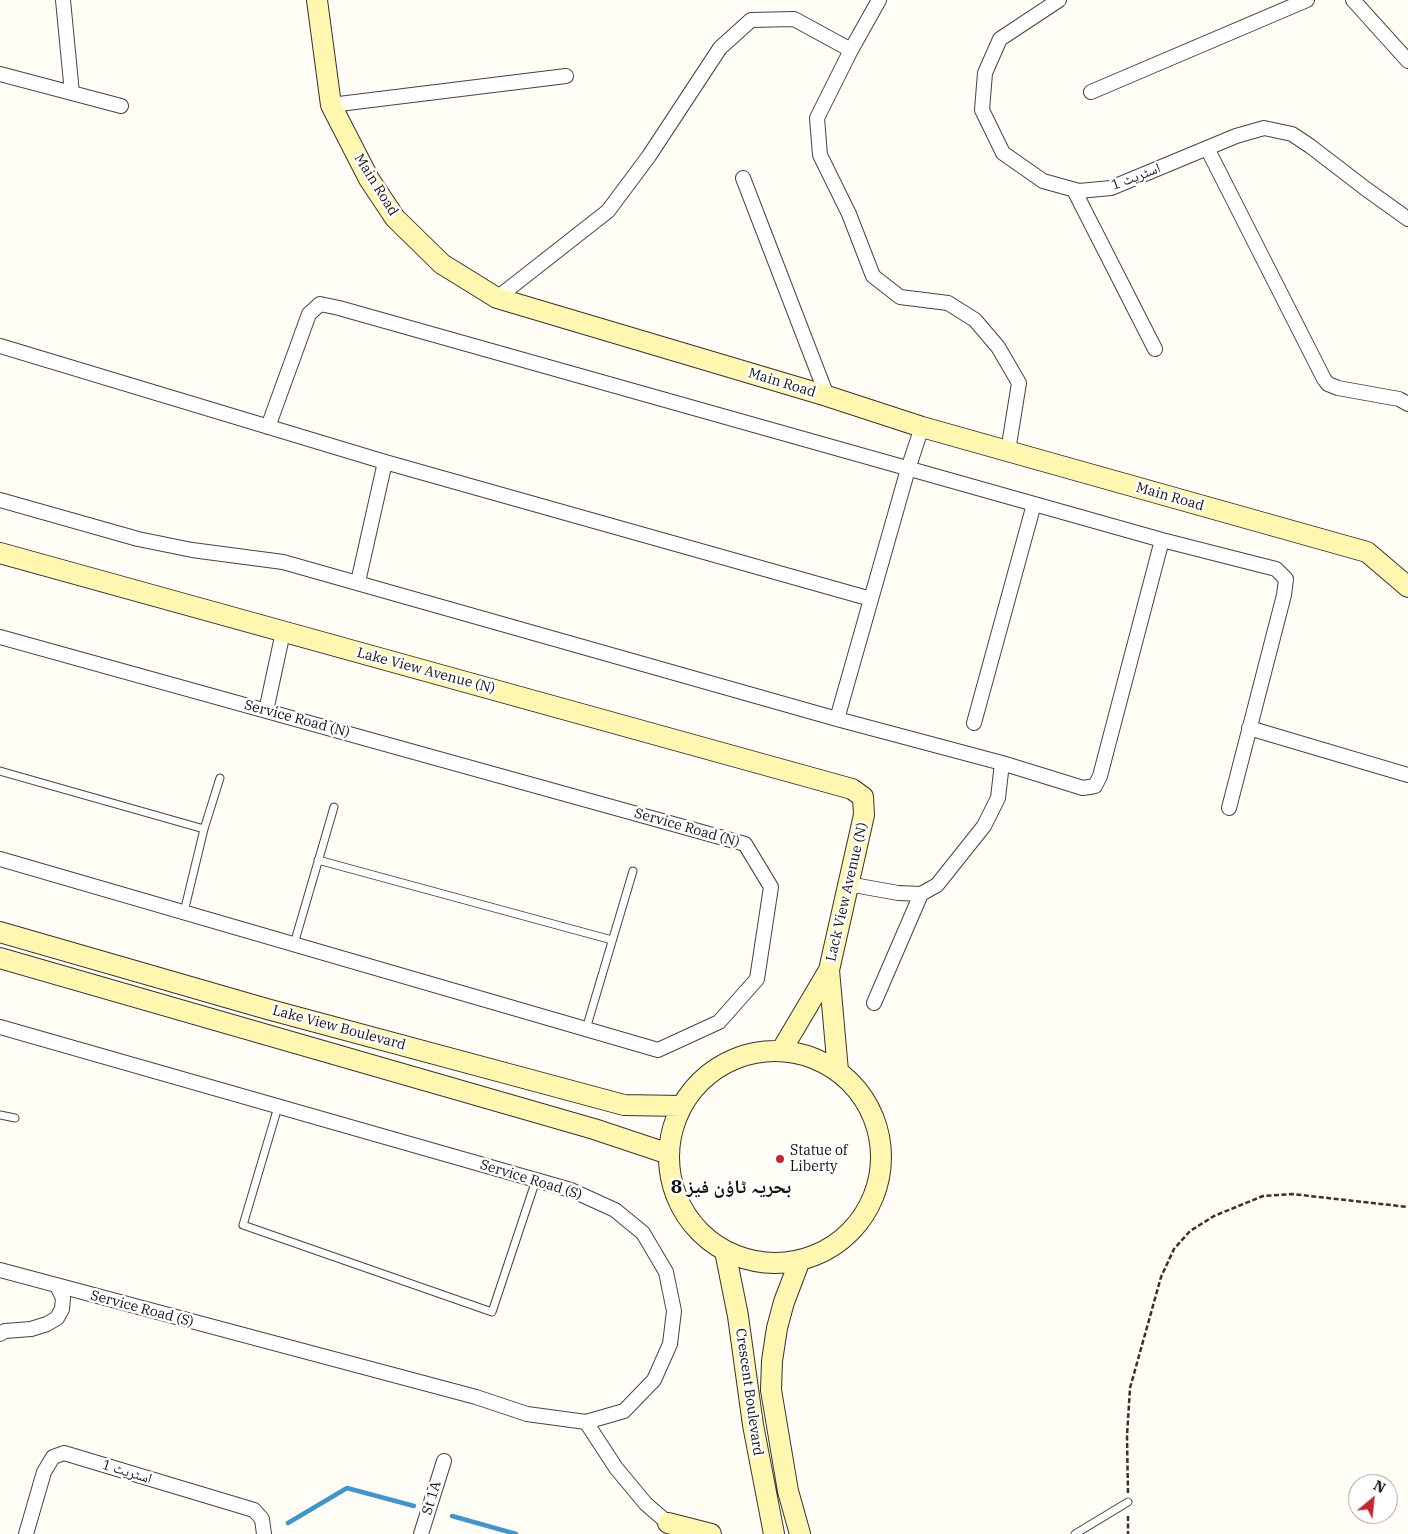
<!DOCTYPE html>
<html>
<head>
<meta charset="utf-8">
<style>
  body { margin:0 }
  #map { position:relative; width:1408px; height:1534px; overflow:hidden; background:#fffdf5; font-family:"IBM Plex Serif",serif }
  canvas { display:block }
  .north { position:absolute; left:1348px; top:1474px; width:50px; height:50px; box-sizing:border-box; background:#fff; border:1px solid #a0a0a0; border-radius:50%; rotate:28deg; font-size:14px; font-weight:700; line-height:20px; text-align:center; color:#111 }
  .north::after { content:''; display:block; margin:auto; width:18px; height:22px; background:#c4262e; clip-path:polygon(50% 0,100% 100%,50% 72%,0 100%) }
</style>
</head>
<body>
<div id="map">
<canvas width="1408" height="1534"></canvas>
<div class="north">N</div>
</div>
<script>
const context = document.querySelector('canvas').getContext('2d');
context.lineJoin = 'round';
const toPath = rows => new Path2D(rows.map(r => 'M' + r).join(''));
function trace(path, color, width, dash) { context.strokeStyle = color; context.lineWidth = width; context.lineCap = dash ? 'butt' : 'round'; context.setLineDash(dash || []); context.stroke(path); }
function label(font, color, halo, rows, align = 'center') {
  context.font = font + ' "IBM Plex Serif","Noto Naskh Arabic",serif'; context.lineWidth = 5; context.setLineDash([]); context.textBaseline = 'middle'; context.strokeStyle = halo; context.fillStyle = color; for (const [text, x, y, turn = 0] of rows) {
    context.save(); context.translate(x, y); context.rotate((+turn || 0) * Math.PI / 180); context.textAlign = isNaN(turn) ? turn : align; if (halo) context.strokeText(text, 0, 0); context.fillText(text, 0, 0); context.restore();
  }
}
trace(toPath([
  [452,1516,516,1534],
  [288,1523,347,1488,414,1506]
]), '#3f96cf', 4.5);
const lane = toPath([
  [0,771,204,829],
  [318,860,612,940],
  [184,912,204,829,220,778],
  [294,944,334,807],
  [586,1029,633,871],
  [278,1107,243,1225,492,1312,536,1180],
  [0,1115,15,1118],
  [1075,1534,1128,1502]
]);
const street = toPath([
  [63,0,72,93],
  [879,0,851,50,817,118,820,155,849,214,873,276,900,297,948,303,975,320,998,347,1019,383,1008,451],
  [1059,0,1000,39,985,73,982,110,1003,153,1043,181,1079,191,1111,188,1236,136,1264,128,1292,134,1310,146,1366,189,1408,219],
  [1353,0,1408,61],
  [0,74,121,106],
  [1091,92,1307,0],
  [331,105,566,76],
  [1207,148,1324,379,1328,384,1338,388,1399,399,1408,404],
  [743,178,827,396],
  [1074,190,1155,349],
  [497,298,608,211,649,156,720,48,751,20,794,19,851,50],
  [0,346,385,462,871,599],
  [268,427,309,314,320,304,339,308,1162,540,1276,569,1286,579,1284,595,1229,808],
  [0,500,138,539,192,550,283,562,837,719,1002,763,1083,788,1095,786,1100,776,1162,540],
  [358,582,385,462],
  [0,637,745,844,771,887,757,979,719,1022,658,1050,0,859],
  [266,711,283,632],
  [837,719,908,469,922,427],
  [974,723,1034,504],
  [1249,728,1408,775],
  [848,884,898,893,921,894,937,885,984,826,998,798,1002,763],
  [874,1003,921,894],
  [0,1027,571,1190,615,1210,643,1233,666,1272,674,1311,670,1344,654,1380,624,1411,586,1422,527,1414,476,1397,0,1270],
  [0,1334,5,1331,31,1329,47,1324,57,1318,62,1309,63,1298,57,1286],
  [586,1422,616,1468,646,1504,668,1523],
  [26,1534,44,1472,53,1457,64,1453,254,1510,262,1519,264,1534],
  [421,1534,444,1461]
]);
const secondary = toPath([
  [317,0,331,105,369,179,395,218,442,264,497,298,827,396,922,427,1367,552,1408,587],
  [0,553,852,789,863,797,864,815,829,970,838,1071],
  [0,932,267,1009,624,1105,681,1106],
  [0,958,594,1129,669,1154],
  '669 1157a106 106 0 1 1 212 0a106 106 0 1 1-212 0Z',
  [781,1051,829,970],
  [725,1251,738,1316,753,1425,774,1534],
  [668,1523,711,1534],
  [800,1534,788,1491,771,1390,772,1361,777,1328,784,1302,800,1260]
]);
trace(lane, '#444', 9);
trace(street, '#444', 16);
trace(secondary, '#333', 22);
trace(toPath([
  [1128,1493,1127,1436,1130,1388,1161,1277,1174,1249,1190,1231,1214,1216,1263,1196,1292,1194,1408,1207],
  [1128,1516,1128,1534]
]), '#333', 2.5, [5, 2.5]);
trace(lane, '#fff', 7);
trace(street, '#fff', 14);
trace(secondary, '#fff6b0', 20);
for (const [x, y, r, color] of [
  [780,1159,5,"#c4262e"]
]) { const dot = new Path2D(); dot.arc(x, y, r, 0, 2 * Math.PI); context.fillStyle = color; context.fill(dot); trace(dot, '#fff', 2); }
label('14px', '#111', '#fff', [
  ["اسٹریٹ 1",1136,177,-21],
  ["Main Road",376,185,58],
  ["Main Road",782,383,17],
  ["Main Road",1170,497,16],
  ["Lake View Avenue (N)",426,671,15],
  ["Service Road (N)",297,719,15],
  ["Service Road (N)",687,828,16],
  ["Lack View Avenue (N)",847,892,-77],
  ["Lake View Boulevard",339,1028,15],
  ["Service Road (S)",531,1180,17],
  ["Service Road (S)",142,1309,15],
  ["Crescent Boulevard",749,1392,82],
  ["اسٹریٹ 1",127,1472,17],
  ["St 1A",432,1498,-73]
]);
label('14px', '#111', '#fff', [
  ["Statue of",790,1151],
  ["Liberty",790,1167]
], 'left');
label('bold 19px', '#111', '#fff', [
  ["بحریہ ٹاؤن فیز 8",731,1188]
]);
</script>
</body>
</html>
